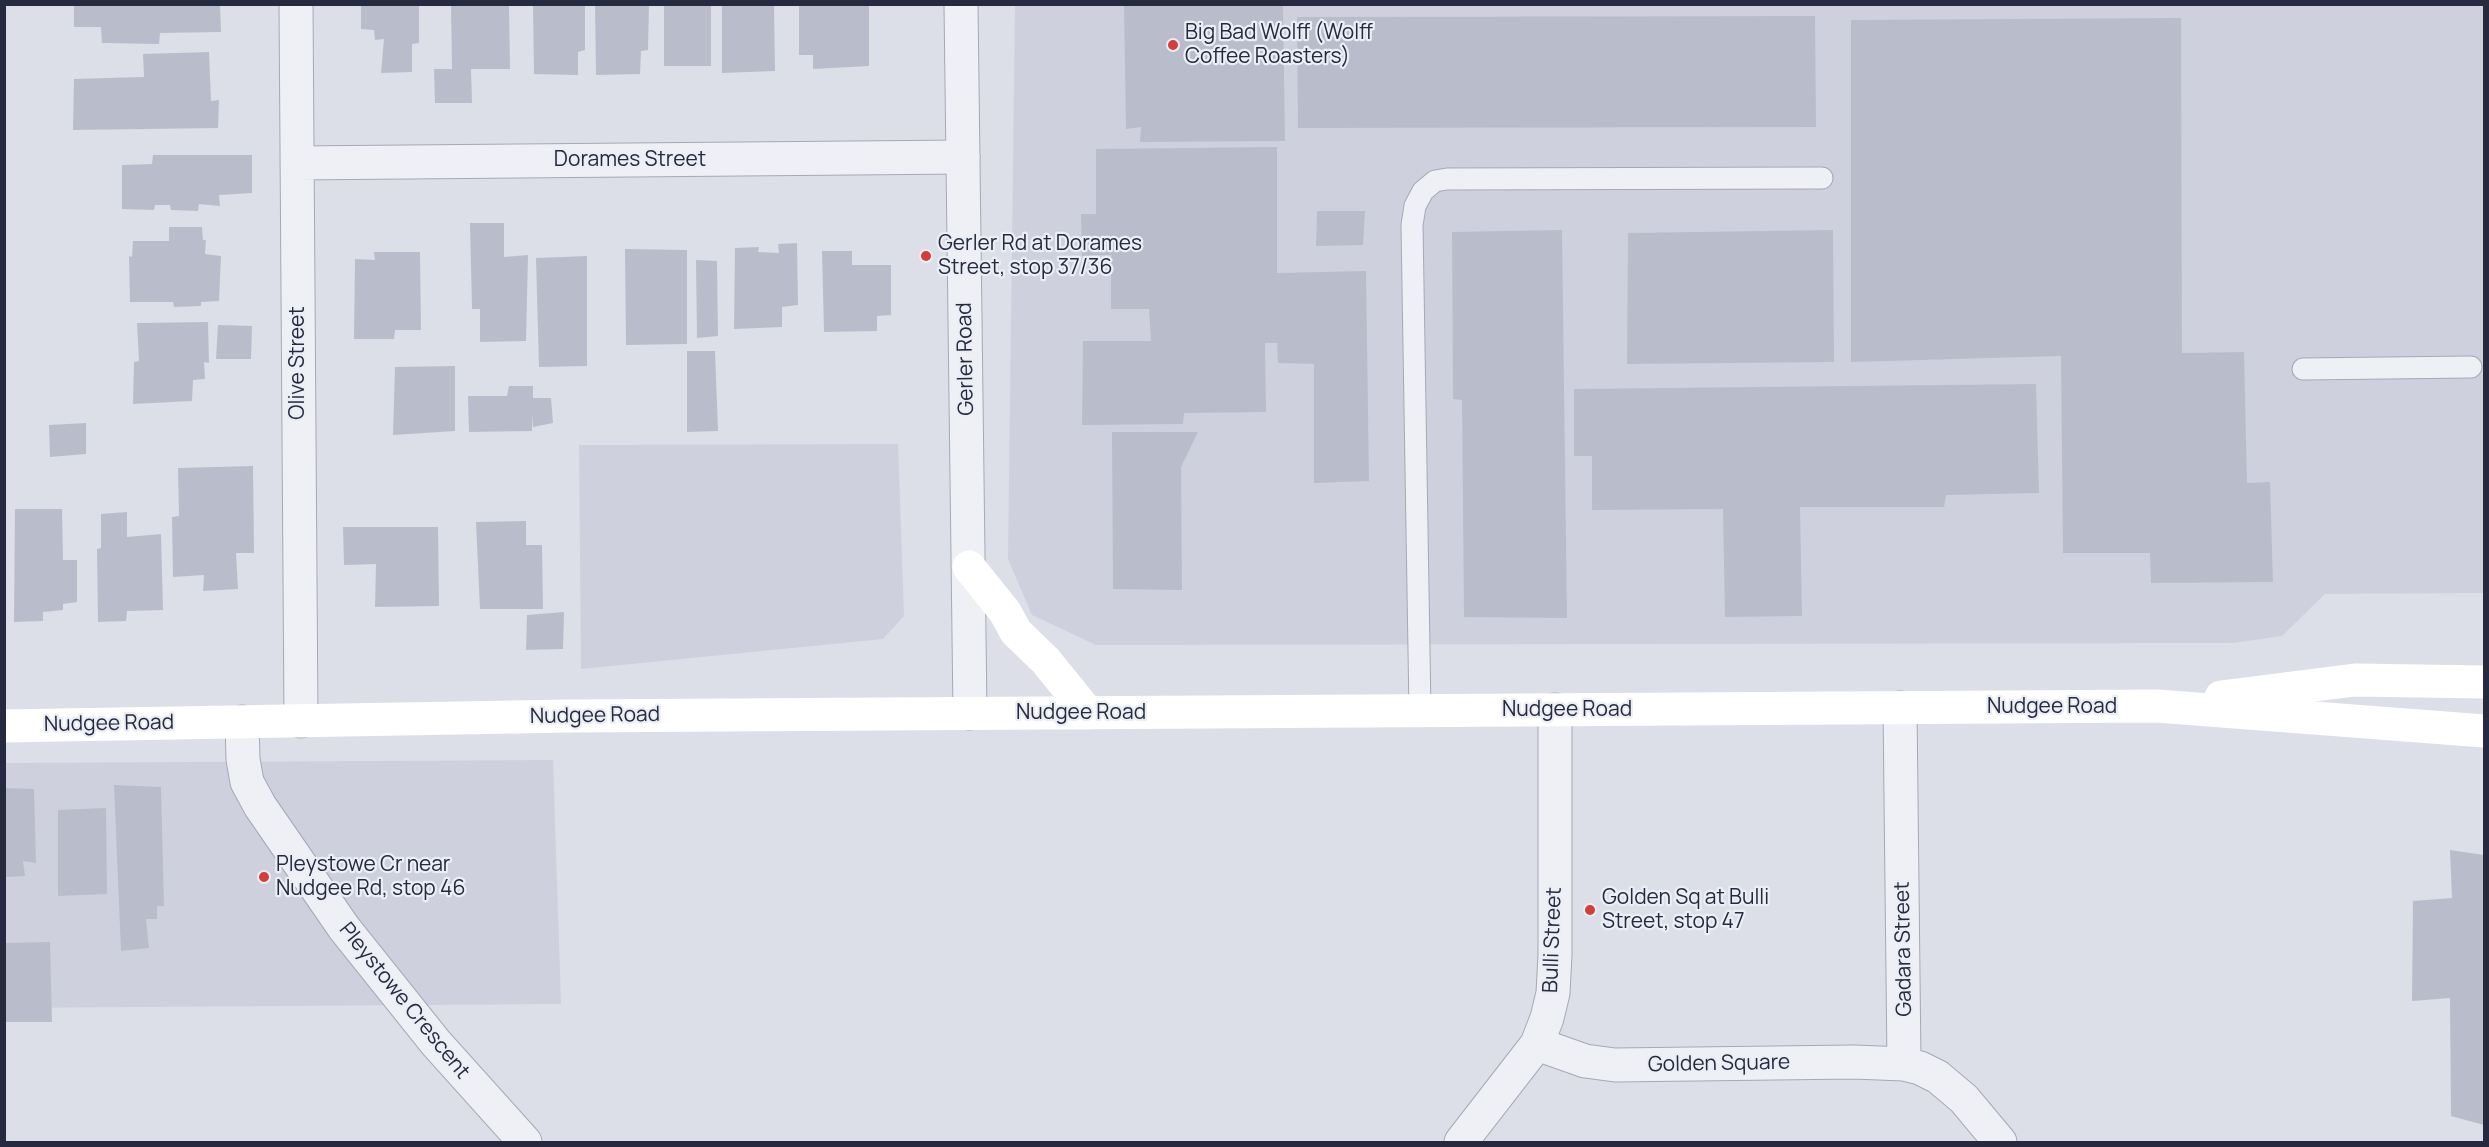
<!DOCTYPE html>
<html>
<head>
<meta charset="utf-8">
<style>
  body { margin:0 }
  #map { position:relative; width:2489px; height:1147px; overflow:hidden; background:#dcdfe8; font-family:Manrope,sans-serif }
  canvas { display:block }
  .frame { position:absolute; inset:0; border:6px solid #252a3f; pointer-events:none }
</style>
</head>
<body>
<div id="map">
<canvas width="2489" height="1147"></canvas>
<div class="frame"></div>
</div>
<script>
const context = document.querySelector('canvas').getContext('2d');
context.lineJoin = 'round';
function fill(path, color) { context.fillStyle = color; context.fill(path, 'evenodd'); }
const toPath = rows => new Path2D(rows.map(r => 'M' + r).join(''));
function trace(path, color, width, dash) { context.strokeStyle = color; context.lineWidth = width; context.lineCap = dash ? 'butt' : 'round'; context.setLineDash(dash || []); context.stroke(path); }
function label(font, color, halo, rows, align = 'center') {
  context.font = font + ' Manrope,sans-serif'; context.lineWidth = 4.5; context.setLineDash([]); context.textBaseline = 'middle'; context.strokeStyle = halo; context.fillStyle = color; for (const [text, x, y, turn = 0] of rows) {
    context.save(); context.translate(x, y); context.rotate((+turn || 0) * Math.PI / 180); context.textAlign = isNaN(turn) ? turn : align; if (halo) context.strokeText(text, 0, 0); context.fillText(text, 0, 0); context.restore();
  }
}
fill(toPath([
  [1015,5,2484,5,2484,593,2325,594,2282,636,2233,643,1096,645,1032,615,1008,559],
  [898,444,904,616,883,639,581,669,579,445],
  [553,760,561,1004,5,1008,4,763]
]), '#ced1dd');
fill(toPath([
  [74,4,220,4,221,32,160,33,159,44,102,43,101,27,74,27],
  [361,4,419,4,419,43,412,44,412,72,381,73,384,39,375,40,374,30,361,29],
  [451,4,509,4,510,69,471,69,472,103,435,103,434,69,452,69],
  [533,4,585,4,585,50,578,52,578,75,534,74],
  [595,4,649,4,648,50,641,51,640,74,596,75],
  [664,4,711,4,711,66,664,66],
  [722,4,774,4,775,71,722,73],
  [799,4,869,4,869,66,813,69,813,55,799,55],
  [1124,6,1283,6,1285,141,1140,142,1141,127,1126,129],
  [1815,16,1816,127,1298,128,1297,17],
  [2181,18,2182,353,2244,352,2247,483,2270,482,2273,582,2151,583,2150,553,2063,553,2061,356,1851,362,1851,20],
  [209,52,211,101,219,100,218,128,73,130,74,79,144,77,143,54],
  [1277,147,1277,273,1366,271,1369,481,1314,483,1314,364,1278,363,1277,343,1265,343,1266,412,1184,413,1183,424,1082,425,1083,341,1151,341,1149,309,1111,309,1111,255,1082,256,1081,214,1096,214,1096,149],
  [153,155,252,155,252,193,219,195,220,206,199,204,198,211,171,210,170,205,155,205,154,210,122,209,122,165,152,164],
  [1317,211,1365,211,1363,245,1316,246],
  [470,223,504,223,504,257,528,255,526,341,480,342,480,309,472,309],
  [169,227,202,227,203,240,206,240,205,254,221,256,219,301,201,302,201,306,174,307,173,302,130,302,129,256,132,257,133,241,169,241],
  [1562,230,1567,618,1464,617,1462,400,1453,399,1452,232],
  [1833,230,1834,362,1627,364,1628,233],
  [797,243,798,305,782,307,782,327,734,329,735,248,759,247,758,252,779,253,778,244],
  [625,249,687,250,687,344,626,345],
  [822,251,852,251,852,265,891,265,891,315,877,316,877,331,824,332],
  [374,252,420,252,421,330,395,330,394,339,354,339,355,259,375,260],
  [587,256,587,366,539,367,536,258],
  [696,260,717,261,718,336,697,338],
  [208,322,209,363,204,362,205,379,193,380,192,401,133,404,134,362,139,361,137,323],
  [218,325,252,326,251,359,216,359],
  [687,351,715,351,718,431,687,432],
  [455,366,455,431,393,435,395,367],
  [2036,384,2039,493,1946,495,1944,507,1800,507,1802,616,1725,617,1723,509,1592,510,1592,456,1574,456,1574,389],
  [509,386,533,386,533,398,551,398,553,423,533,427,532,413,532,431,469,432,468,396,507,396],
  [86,423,86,454,50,457,49,425],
  [1112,432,1198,432,1181,467,1182,590,1113,589],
  [253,466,254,553,236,553,238,589,203,591,204,575,173,577,172,517,179,516,178,468],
  [15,509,62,509,63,560,77,560,77,602,63,604,63,610,43,612,43,621,14,622],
  [127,512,127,537,161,534,163,610,127,611,126,621,98,622,97,549,101,548,101,514],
  [526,521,526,545,542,545,543,609,480,609,476,522],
  [343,527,438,527,439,606,375,607,376,564,344,565],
  [564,612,563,649,526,650,527,615],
  [114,785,161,787,164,906,157,906,157,919,146,919,149,948,121,951],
  [4,788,34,789,36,863,23,861,25,876,4,877],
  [106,808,107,894,58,896,58,810],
  [2450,850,2484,855,2484,1125,2451,1116,2450,998,2412,1001,2413,901,2452,898],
  [50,942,52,1022,6,1022,5,943]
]), '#b9bdcb');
const service = toPath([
  [2303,369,2471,367],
  [1420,711,1412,225,1415,206,1423,191,1435,181,1447,179,1822,178]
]);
const minor = toPath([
  [296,4,301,721],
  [297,163,963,157],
  [1900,708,1904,1064,1920,1068,1938,1077,1964,1099,2000,1142],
  [242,722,243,759,247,782,260,806,344,928,436,1043,525,1142],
  [1537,1044,1585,1061,1615,1065,1854,1062,1904,1064],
  [1461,1142,1537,1044,1547,1018,1553,993,1555,955,1555,710]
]);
const tertiary = toPath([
  [961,4,970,713]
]);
trace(service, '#a5a9b5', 23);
trace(minor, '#a5a9b5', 35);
trace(tertiary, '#a5a9b5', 35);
trace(service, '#eff0f6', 21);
trace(minor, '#eff0f6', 33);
trace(tertiary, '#eff0f6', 33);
trace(toPath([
  [969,567,1005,612,1016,632,1046,661,1088,713],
  [2221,697,2355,680,2484,682],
  [4,726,570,716,2157,706,2484,731]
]), '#fff', 33);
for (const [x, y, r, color] of [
  [1173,45,6,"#d63d38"],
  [926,256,6,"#d63d38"],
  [264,877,6,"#d63d38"],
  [1590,910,6,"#d63d38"]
]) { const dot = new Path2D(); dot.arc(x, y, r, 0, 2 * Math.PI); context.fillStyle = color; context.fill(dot); trace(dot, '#eceef5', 2); }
label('21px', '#252a3f', '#eceef5', [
  ["Big Bad Wolff (Wolff",1185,33],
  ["Coffee Roasters)",1185,57],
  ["Gerler Rd at Dorames",938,244],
  ["Street, stop 37/36",938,268],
  ["Pleystowe Cr near",276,865],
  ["Nudgee Rd, stop 46",276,889],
  ["Golden Sq at Bulli",1602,898],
  ["Street, stop 47",1602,922]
], 'left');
label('21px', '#252a3f', '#eceef5', [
  ["Dorames Street",630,160],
  ["Gerler Road",966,359,-91],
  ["Olive Street",298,363,-90],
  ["Nudgee Road",2052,707],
  ["Nudgee Road",1567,710],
  ["Nudgee Road",1081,713],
  ["Nudgee Road",595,716,-1],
  ["Nudgee Road",109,724,-1],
  ["Bulli Street",1553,940,-88],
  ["Gadara Street",1904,949,-91],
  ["Pleystowe Crescent",404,1001,51],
  ["Golden Square",1719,1064,-1]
]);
</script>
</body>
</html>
